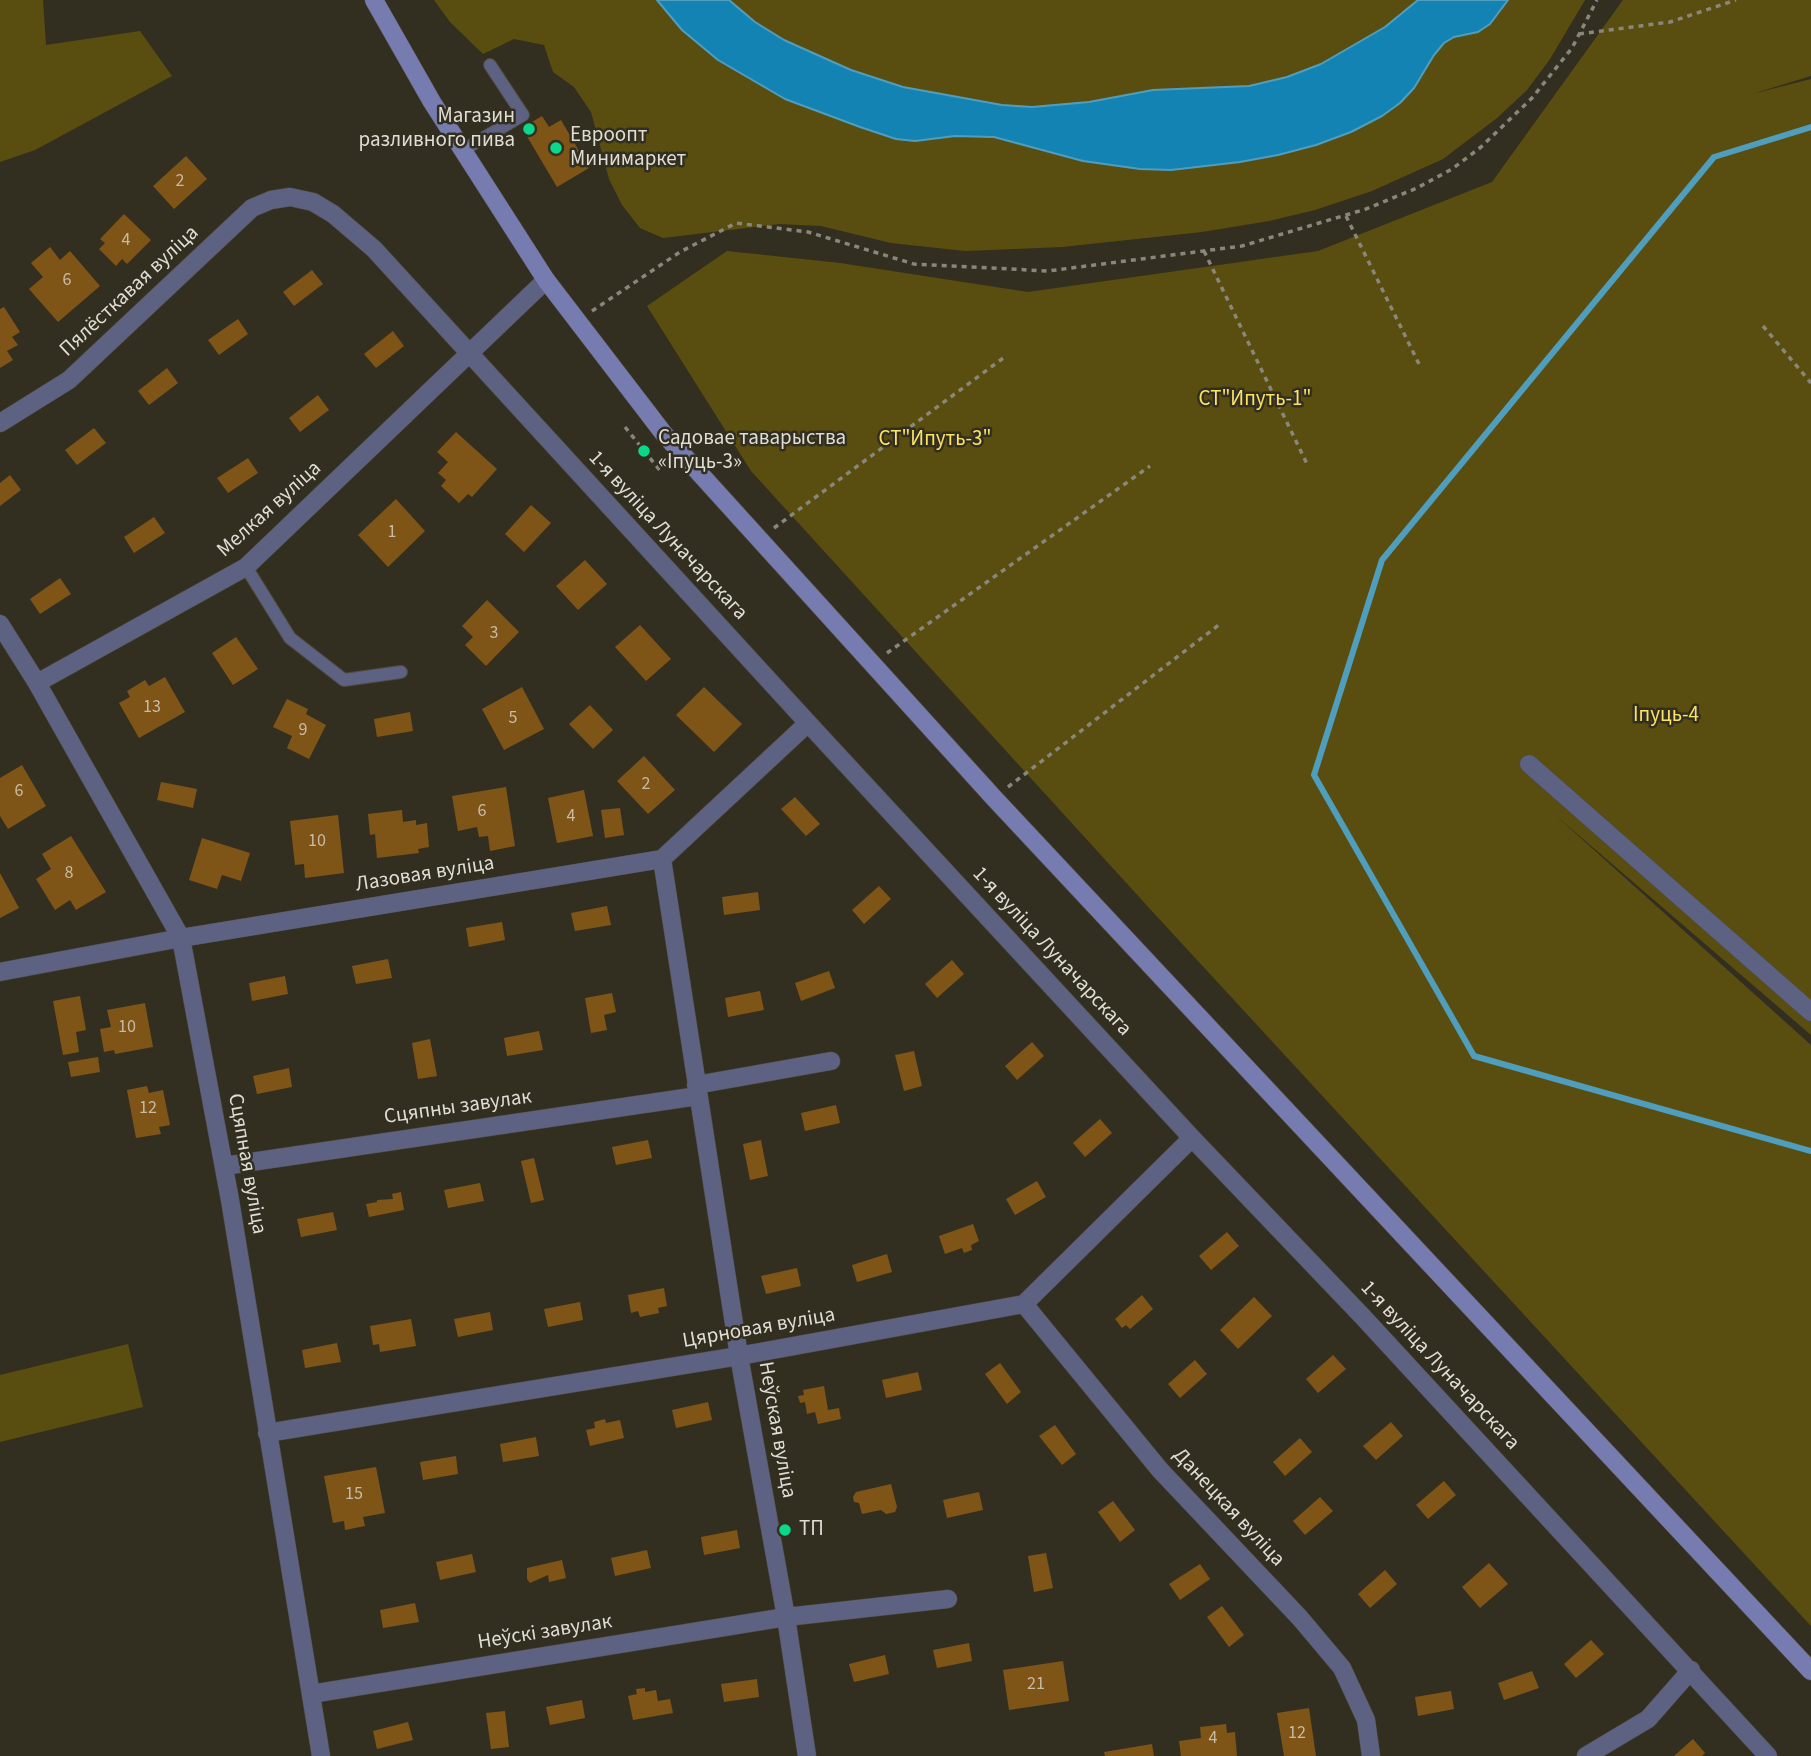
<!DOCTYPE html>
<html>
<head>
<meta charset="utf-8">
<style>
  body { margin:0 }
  canvas { display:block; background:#322f21 }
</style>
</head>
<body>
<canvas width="1811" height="1756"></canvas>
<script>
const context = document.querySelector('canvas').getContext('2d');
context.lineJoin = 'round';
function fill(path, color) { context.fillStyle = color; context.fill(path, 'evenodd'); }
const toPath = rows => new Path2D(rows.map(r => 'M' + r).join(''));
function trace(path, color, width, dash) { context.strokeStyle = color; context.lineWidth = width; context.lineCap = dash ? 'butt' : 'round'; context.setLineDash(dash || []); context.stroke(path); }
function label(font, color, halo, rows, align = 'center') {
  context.font = font + ' "Source Sans 3",sans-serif'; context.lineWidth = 5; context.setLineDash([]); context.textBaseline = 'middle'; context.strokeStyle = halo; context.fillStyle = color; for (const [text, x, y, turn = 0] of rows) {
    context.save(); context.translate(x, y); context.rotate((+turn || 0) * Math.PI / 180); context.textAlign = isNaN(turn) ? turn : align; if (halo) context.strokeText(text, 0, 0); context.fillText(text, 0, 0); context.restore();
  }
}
fill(toPath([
  [0,0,43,0,46,45,140,31,172,76,35,150,0,162],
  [434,0,1585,0,1550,59,1527,90,1497,118,1443,159,1372,191,1315,210,1269,221,1202,232,1062,247,965,251,891,243,821,226,779,224,663,238,640,228,622,205,609,179,591,112,574,87,553,72,544,45,514,39,483,54,450,22],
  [1623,0,1811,0,1811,76,1752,94,1811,79,1811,1035,1554,814,1811,1045,1811,1626,1151,910,751,471,647,306,727,251,840,263,1028,292,1318,251,1492,182],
  [128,1344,143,1407,0,1442,0,1375]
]), '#594e0f');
const water = toPath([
  [657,0,729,0,755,22,784,40,851,70,903,87,1002,105,1032,107,1089,102,1153,90,1249,86,1287,77,1321,64,1385,27,1418,0,1508,0,1490,24,1478,32,1454,37,1444,43,1434,55,1414,88,1400,103,1382,116,1351,132,1316,145,1278,155,1240,162,1171,170,1140,169,1083,161,994,137,955,136,915,141,896,139,860,127,785,99,718,60,682,30,657,0]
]);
fill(water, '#1383b3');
trace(water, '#509ebd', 2);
trace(toPath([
  [1811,127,1714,157,1382,560,1314,775,1474,1056,1811,1151]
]), '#509ebd', 6);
fill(toPath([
  [542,116,549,127,561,120,589,168,557,187,522,128],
  [186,156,207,179,174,209,153,186],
  [124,214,151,240,127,264,122,259,116,266,99,249,105,243,100,239],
  [50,247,60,260,70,251,100,286,58,322,29,289,43,277,31,263],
  [312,270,323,284,294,306,283,292],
  [4,307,20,332,12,337,18,345,7,351,13,360,0,368,0,309],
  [238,319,248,334,219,355,208,340],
  [393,331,404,346,376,368,364,354],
  [167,368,178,383,149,405,138,391],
  [318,395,329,410,300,432,289,418],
  [94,428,106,443,77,465,65,450],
  [456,432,497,469,472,497,468,494,459,503,441,486,446,480,438,473,448,462,437,452],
  [248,458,258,473,228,493,217,478],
  [10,475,21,490,0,506,0,483],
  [396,499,425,531,388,567,358,535],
  [531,505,551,523,524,552,505,534],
  [154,517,165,533,134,553,124,537],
  [585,560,607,584,578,610,556,586],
  [60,578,71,594,40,614,30,599],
  [487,600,519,632,486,666,465,645,473,637,462,626],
  [640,625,671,659,646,681,615,647],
  [236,637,258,669,233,685,212,653],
  [165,677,185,712,139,738,119,703,130,697,127,691,145,680,149,686],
  [522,687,544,729,504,750,482,709],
  [704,687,742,724,714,752,676,715],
  [287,699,308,709,306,714,326,725,309,759,287,748,292,736,273,727],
  [590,705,613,730,593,749,569,724],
  [410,712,413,731,377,737,374,719],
  [644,756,675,790,648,814,617,781],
  [22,765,46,806,8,829,0,816,0,778],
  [161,782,197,789,193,808,157,800],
  [506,787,515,846,490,851,488,836,479,837,477,827,458,831,452,796],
  [584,790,593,836,557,843,548,798],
  [795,797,820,824,806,836,781,809],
  [620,808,624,835,605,838,601,810],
  [402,810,403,822,416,820,416,825,427,823,429,847,418,849,419,853,377,858,375,834,370,835,368,814],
  [338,815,344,873,305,878,304,864,295,865,290,821],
  [71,836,106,892,76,910,70,900,55,910,36,879,51,869,42,854],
  [202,838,250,853,241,881,222,875,217,889,189,880],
  [0,873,19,908,0,918],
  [879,886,891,899,864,924,852,910],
  [758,892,760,910,724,915,722,897],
  [607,906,611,925,575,931,571,913],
  [502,922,505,940,469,947,466,928],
  [388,959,392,978,356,984,352,966],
  [952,960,964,974,937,998,925,984],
  [829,971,835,988,801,1001,795,983],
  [285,976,288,994,252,1001,249,983],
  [760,991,764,1010,728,1017,725,998],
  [612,993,616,1012,604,1015,607,1030,591,1033,585,998],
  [80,996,86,1030,76,1032,79,1052,63,1055,53,1001],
  [145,1003,153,1047,115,1054,114,1050,104,1052,100,1029,111,1027,107,1010],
  [539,1031,543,1050,507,1056,504,1038],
  [430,1039,437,1076,418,1079,412,1043],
  [1032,1042,1044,1056,1017,1080,1005,1066],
  [914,1051,922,1086,904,1091,895,1055],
  [98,1057,100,1072,71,1077,68,1062],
  [289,1068,292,1087,257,1094,253,1076],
  [147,1086,149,1093,163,1090,170,1125,159,1127,161,1134,136,1138,127,1090],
  [836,1105,840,1123,805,1131,801,1113],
  [1100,1119,1112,1133,1085,1157,1073,1143],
  [648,1140,652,1158,616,1165,612,1147],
  [761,1140,768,1176,750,1180,743,1144],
  [534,1158,544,1200,531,1203,521,1161],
  [1037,1181,1046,1197,1015,1215,1006,1199],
  [480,1183,484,1201,448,1208,444,1190],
  [401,1192,404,1210,369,1217,366,1204,377,1202,377,1200,393,1199,392,1194],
  [333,1212,337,1230,301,1237,297,1219],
  [973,1224,979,1241,971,1245,972,1250,964,1253,962,1248,945,1254,939,1236],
  [1227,1232,1239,1246,1211,1270,1199,1256],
  [887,1254,892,1272,857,1282,852,1265],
  [797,1268,801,1286,766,1294,761,1276],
  [664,1288,667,1306,658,1308,659,1313,640,1317,638,1311,631,1313,628,1295],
  [1142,1295,1153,1309,1130,1329,1126,1325,1122,1328,1115,1319],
  [1254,1297,1272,1316,1238,1349,1220,1330],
  [580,1302,583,1320,548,1327,544,1309],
  [490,1312,493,1330,458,1337,454,1319],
  [411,1319,416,1346,380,1352,379,1344,373,1345,370,1326],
  [337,1343,341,1362,305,1368,302,1350],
  [1333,1355,1346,1369,1318,1393,1306,1379],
  [1195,1360,1207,1374,1180,1398,1168,1384],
  [1000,1363,1021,1392,1007,1404,985,1374],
  [918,1372,922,1390,886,1398,882,1380],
  [824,1386,828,1410,839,1408,841,1419,818,1424,815,1412,807,1414,805,1402,800,1403,798,1396,804,1395,803,1390],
  [708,1402,712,1420,676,1428,672,1410],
  [605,1419,606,1423,620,1420,624,1438,590,1446,586,1430,595,1428,594,1422],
  [1391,1422,1403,1436,1376,1460,1363,1446],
  [1055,1425,1076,1454,1062,1465,1039,1436],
  [536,1437,539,1456,503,1462,500,1444],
  [1300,1438,1312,1452,1285,1476,1273,1462],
  [456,1456,458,1474,423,1480,420,1462],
  [376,1467,385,1513,363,1517,365,1526,345,1530,344,1521,333,1523,324,1476],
  [1444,1481,1456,1495,1428,1519,1416,1505],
  [891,1484,897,1507,895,1512,886,1514,881,1510,862,1514,859,1503,854,1502,853,1497,856,1492],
  [979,1492,983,1510,947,1518,943,1500],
  [1320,1497,1333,1511,1305,1535,1293,1521],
  [1113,1501,1135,1530,1120,1542,1098,1512],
  [737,1530,740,1548,704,1555,701,1537],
  [647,1550,651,1568,615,1576,611,1558],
  [1046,1553,1053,1588,1034,1592,1028,1556],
  [472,1554,476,1572,440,1580,436,1562],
  [562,1560,566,1578,549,1582,548,1575,530,1583,527,1579,527,1568],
  [1489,1563,1508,1584,1480,1608,1462,1587],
  [1200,1564,1210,1579,1180,1600,1169,1584],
  [1385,1570,1397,1584,1370,1608,1358,1594],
  [415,1603,419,1622,383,1628,380,1610],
  [1222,1606,1244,1635,1229,1647,1207,1617],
  [1591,1640,1604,1654,1576,1678,1564,1664],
  [969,1643,972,1661,937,1668,933,1650],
  [885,1655,889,1674,854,1682,849,1664],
  [1063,1661,1069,1701,1009,1710,1003,1670],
  [1532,1671,1539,1688,1504,1700,1498,1683],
  [757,1679,759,1697,724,1702,721,1684],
  [645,1688,645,1692,656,1690,658,1701,670,1699,673,1713,633,1720,628,1696,637,1694,636,1689],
  [1451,1691,1454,1709,1418,1716,1415,1697],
  [582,1700,585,1718,550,1725,546,1707],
  [1309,1708,1316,1756,1284,1756,1277,1713],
  [505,1711,509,1747,491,1749,486,1713],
  [408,1722,413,1740,377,1749,373,1731],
  [1226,1724,1227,1733,1235,1732,1237,1756,1181,1756,1179,1741,1201,1738,1200,1727],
  [1693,1739,1705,1753,1702,1756,1674,1756],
  [1152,1744,1154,1756,1105,1756,1104,1752]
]), '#7f5417');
const lane = toPath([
  [463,150,523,115,490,65],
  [246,567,290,638,344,680,401,672]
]);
const street = toPath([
  [0,423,69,380,252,208,271,200,290,197,313,202,333,214,374,249,808,723,1192,1138,1363,1317,1768,1756],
  [0,624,37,683,181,938,230,1200,321,1756],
  [37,683,246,567,546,280],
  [1529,764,1811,1012],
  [662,859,739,1356,786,1617,807,1756],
  [0,972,181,938,662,859,808,723],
  [696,1085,831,1061],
  [224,1166,698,1096],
  [1024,1304,1160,1470,1300,1618,1342,1668,1366,1720,1371,1756],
  [267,1433,739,1356,1024,1304,1192,1138],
  [311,1694,786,1617,948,1599],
  [1586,1756,1648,1719,1691,1670]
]);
const secondary = toPath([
  [374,0,432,102,546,280,664,434,994,798,1811,1671]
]);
trace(lane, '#4e4b3e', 14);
trace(street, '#4e4b3e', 19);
trace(secondary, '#4e4b3e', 19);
trace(toPath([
  [1579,34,1670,22,1736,0],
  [1346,216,1421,368],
  [1204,251,1308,466],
  [592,311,680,252,736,223,808,232,914,264,1048,271,1242,246,1366,209,1417,188,1452,169,1481,147,1532,98,1572,48,1597,0],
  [1763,326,1811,383],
  [625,427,662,473],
  [774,528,1006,356],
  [887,653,1150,466],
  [1008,787,1220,624]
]), '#89867b', 3.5, [5, 5]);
trace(lane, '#5d6182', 12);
trace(street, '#5d6182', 18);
trace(secondary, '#777cb0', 18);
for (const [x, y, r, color] of [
  [529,129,7,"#0ad98b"],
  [556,148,7,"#0ad98b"],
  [644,451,7,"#0ad98b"],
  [785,1530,7,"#0ad98b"]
]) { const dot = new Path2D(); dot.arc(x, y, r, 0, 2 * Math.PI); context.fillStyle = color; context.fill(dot); trace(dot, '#322f21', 2.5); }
label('18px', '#c7bba5', null, [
  ["2",180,182],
  ["4",126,241],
  ["6",67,281],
  ["1",392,533],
  ["3",494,634],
  ["13",152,708],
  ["5",513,719],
  ["9",303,731],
  ["2",646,785],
  ["6",19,792],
  ["6",482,812],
  ["4",571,817],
  ["10",317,842],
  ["8",69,874],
  ["10",127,1028],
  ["12",148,1109],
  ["15",354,1495],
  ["21",1036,1685],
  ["12",1297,1734],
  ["4",1213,1739]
]);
label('21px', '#dfddd4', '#322f21', [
  ["Магазин",515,117,"right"],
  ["разливного пива",515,141,"right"],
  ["Евроопт",570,136],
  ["Минимаркет",570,160],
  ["Садовае таварыства",658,439],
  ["«Іпуць-3»",658,463],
  ["ТП",799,1530]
], 'left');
label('21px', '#dfddd4', '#322f21', [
  ["Пялёсткавая вуліца",130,292,-43],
  ["Мелкая вуліца",270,510,-42],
  ["1-я вуліца Луначарскага",667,536,47],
  ["Лазовая вуліца",425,875,-9],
  ["1-я вуліца Луначарскага",1051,952,47],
  ["Сцяпны завулак",458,1108,-8],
  ["Сцяпная вуліца",246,1164,80],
  ["Цярновая вуліца",759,1329,-10],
  ["1-я вуліца Луначарскага",1439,1366,47],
  ["Неўская вуліца",776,1430,80],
  ["Данецкая вуліца",1228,1508,47],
  ["Неўскі завулак",545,1633,-9]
]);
label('21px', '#fae264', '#322f21', [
  ["СТ\"Ипуть-1\"",1255,400],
  ["СТ\"Ипуть-3\"",935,440],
  ["Іпуць-4",1666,716]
]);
</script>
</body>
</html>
